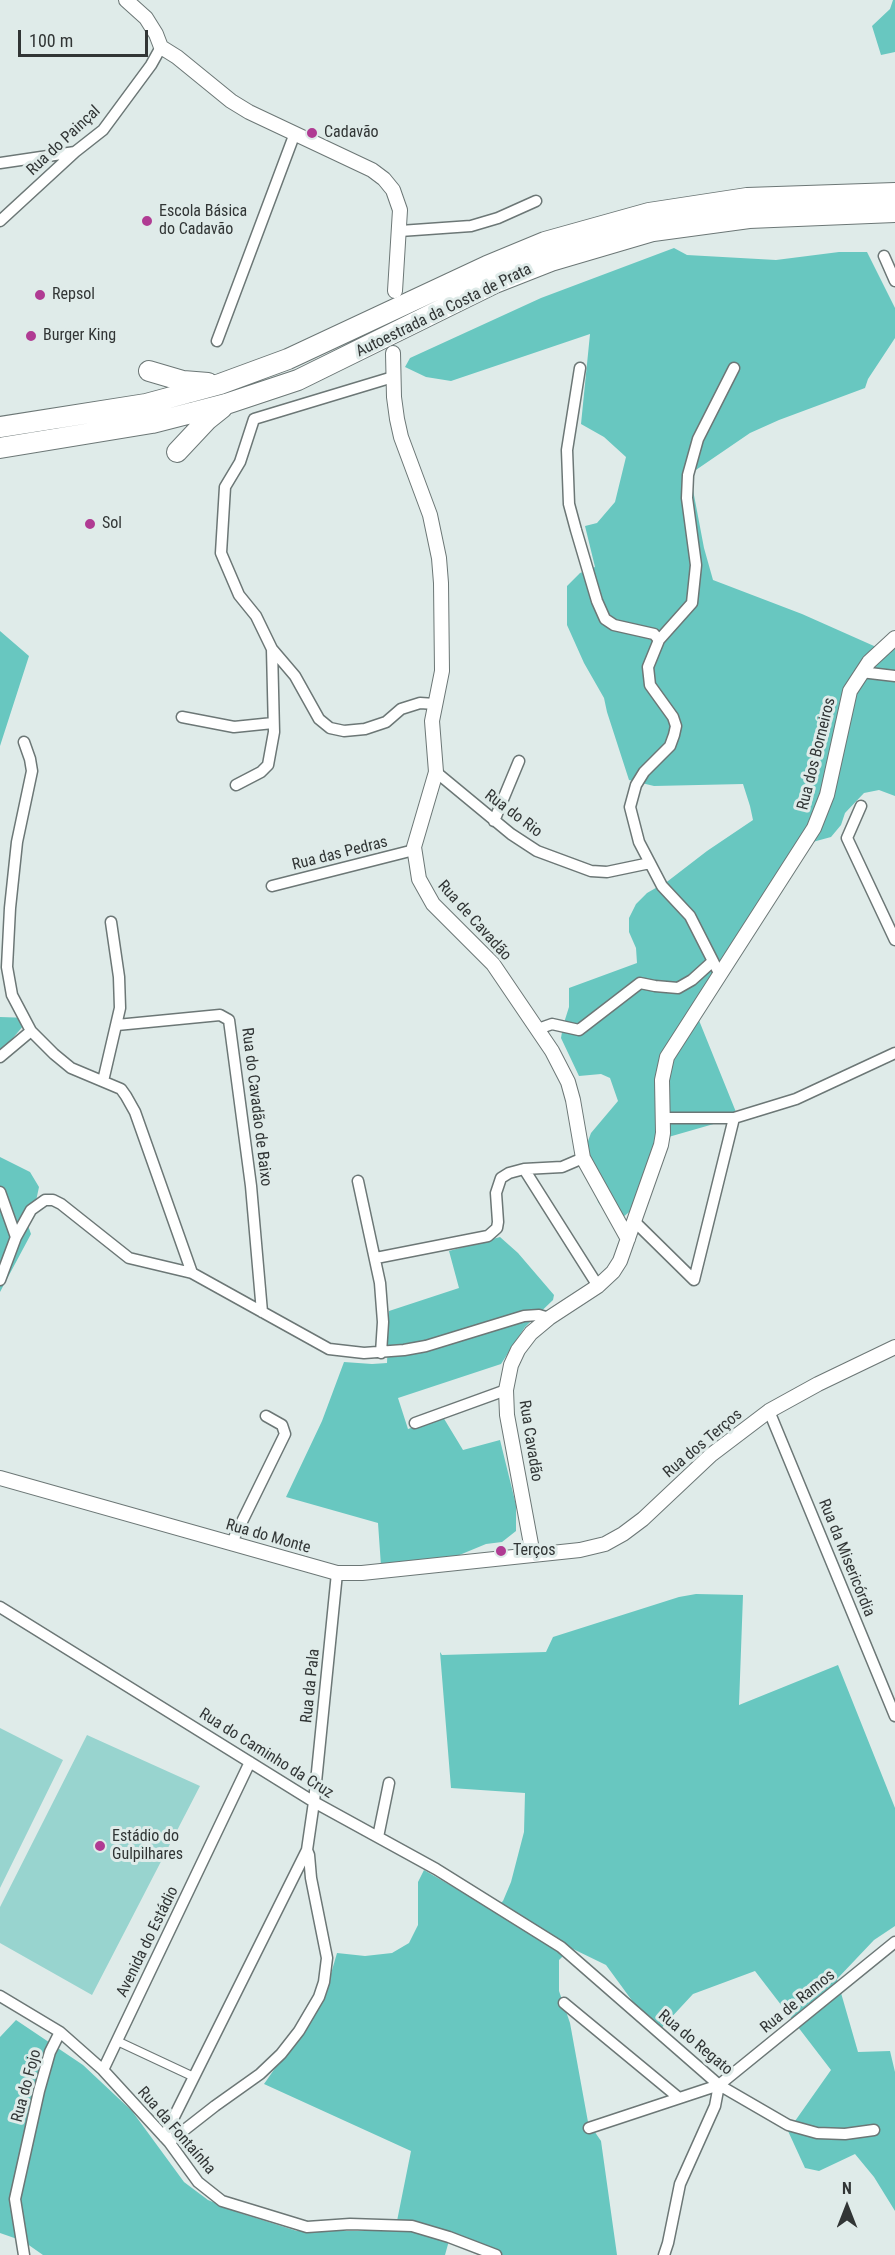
<!DOCTYPE html>
<html>
<head>
<meta charset="utf-8">
<style>
  body { margin:0 }
  #map { position:relative; width:895px; height:2255px; overflow:hidden; background:#dfebe9; font-family:"Roboto Condensed",sans-serif }
  canvas { display:block }
  .north { position:absolute; left:817px; top:2177px; width:60px; height:60px; -webkit-text-stroke:4px #dfebe9; paint-order:stroke; rotate:0deg; font-size:16px; font-weight:700; line-height:24px; text-align:center; color:#313535 }
  .north::after { content:''; display:block; margin:auto; width:21px; height:27px; background:#313535; clip-path:polygon(50% 0,100% 100%,50% 72%,0 100%) }
  .scale { position:absolute; left:18px; top:30px; width:130px; height:27px; box-sizing:border-box; border:3px solid #313535; border-top:0; padding-left:8px; font-size:18px; line-height:21px; white-space:nowrap; color:#313535; -webkit-text-stroke:4px #dfebe9; paint-order:stroke }
</style>
</head>
<body>
<div id="map">
<canvas width="895" height="2255"></canvas>
<div class="north">N</div>
<div class="scale">100 m</div>
</div>
<script>
const context = document.querySelector('canvas').getContext('2d');
context.lineJoin = 'round';
function fill(path, color) { context.fillStyle = color; context.fill(path, 'evenodd'); }
const toPath = rows => new Path2D(rows.map(r => 'M' + r).join(''));
function trace(path, color, width, dash) { context.strokeStyle = color; context.lineWidth = width; context.lineCap = dash ? 'butt' : 'round'; context.setLineDash(dash || []); context.stroke(path); }
function label(font, color, halo, rows, align = 'center') {
  context.font = font + ' "Roboto Condensed",sans-serif'; context.lineWidth = 6; context.setLineDash([]); context.textBaseline = 'middle'; context.strokeStyle = halo; context.fillStyle = color; for (const [text, x, y, turn = 0] of rows) {
    context.save(); context.translate(x, y); context.rotate((+turn || 0) * Math.PI / 180); context.textAlign = isNaN(turn) ? turn : align; if (halo) context.strokeText(text, 0, 0); context.fillText(text, 0, 0); context.restore();
  }
}
fill(toPath([
  [0,1728,63,1760,0,1888],
  [87,1735,200,1786,92,1995,0,1943,0,1907]
]), '#98d4cf');
fill(toPath([
  [893,0,895,0,895,52,881,55,872,26,890,9],
  [674,248,687,255,776,260,839,252,867,252,895,308,895,338,868,379,865,388,779,420,750,433,690,474,704,548,713,580,802,614,883,650,895,642,895,796,879,790,864,793,845,813,841,825,831,837,798,846,694,1008,738,1117,665,1138,634,1208,622,1218,610,1219,598,1202,584,1152,591,1133,618,1101,610,1078,601,1074,579,1076,561,1038,563,1026,569,1007,569,988,637,963,636,948,629,932,629,918,636,904,647,893,668,881,707,851,753,820,750,806,743,784,654,786,629,780,607,712,604,698,584,663,567,625,567,586,580,573,595,567,585,526,597,523,615,502,626,457,604,437,581,424,590,334,451,381,426,377,405,367,410,358,541,298],
  [0,631,29,656,0,746],
  [0,1017,30,1018,0,1053],
  [0,1157,30,1172,39,1187,36,1201,25,1217,31,1234,0,1292],
  [500,1237,518,1253,554,1295,553,1300,525,1327,501,1364,398,1398,408,1429,443,1417,463,1450,500,1440,516,1505,516,1531,502,1542,486,1544,457,1556,381,1566,378,1523,286,1497,322,1421,344,1362,372,1364,387,1363,389,1311,459,1288,449,1251],
  [696,1594,743,1595,739,1705,838,1665,895,1808,895,1926,874,1940,837,1979,858,2052,890,2051,895,2072,895,2211,874,2177,855,2154,819,2171,805,2168,788,2131,831,2070,755,1971,693,1994,655,2035,644,2017,606,1965,571,1948,559,1960,559,1991,570,2023,588,2122,601,2141,617,2255,492,2255,450,2237,445,2255,43,2255,23,2241,0,2233,0,2037,16,2020,83,2065,132,2111,184,2182,208,2200,240,2213,297,2231,395,2231,411,2151,264,2084,324,1998,337,1953,365,1956,392,1953,409,1943,418,1925,418,1882,424,1870,493,1910,503,1901,511,1882,524,1832,525,1793,451,1788,440,1652,442,1655,546,1652,553,1637,679,1597]
]), '#68c7c0');
const pedestrian = toPath([
  [117,2041,194,2077]
]);
const minor = toPath([
  [0,163,75,152],
  [0,221,75,152,103,130,151,65,161,47],
  [400,231,471,226,498,218,536,201],
  [884,256,895,281],
  [217,341,295,133],
  [580,368,567,450,569,504,576,530,597,601,605,619,614,625,654,634,659,640],
  [393,377,254,419,240,462,225,487,221,553,239,595,256,616,272,649,295,676,319,719,330,728,344,731,365,729,386,722,401,709,420,703,435,704],
  [861,672,895,676],
  [182,717,234,727,273,723],
  [24,742,30,759,32,771,17,842,10,908,7,967,12,995,31,1031,54,1054,71,1068,121,1089,126,1096,135,1112,192,1273],
  [436,772,511,834,537,851,591,871,607,872,650,863],
  [236,785,261,772,268,765,274,732,272,649],
  [861,806,847,838,895,940],
  [494,821,519,761],
  [272,886,414,850],
  [720,975,690,916,662,886,650,863,639,842,630,807,636,785,644,772,670,746,674,735,676,726,673,717,650,685,648,667,659,640,692,603,696,565,687,498,688,475,698,439,734,368],
  [117,1025,220,1015,229,1020,251,1186,262,1312],
  [538,1029,552,1024,579,1030,640,983,655,986,678,988,692,980,713,961],
  [0,1057,31,1031],
  [103,1081,120,1008,119,977,111,922],
  [662,1118,734,1118,796,1099,895,1053],
  [524,1169,598,1286],
  [358,1181,380,1283,383,1322,381,1353],
  [0,1192,16,1237],
  [634,1221,694,1280,734,1118],
  [376,1258,488,1236,497,1228,498,1222,496,1193,501,1178,509,1173,524,1169,562,1167,583,1158],
  [0,1280,16,1237,31,1210,45,1200,53,1200,61,1204,129,1258,192,1273,329,1349,364,1353,404,1350,426,1346,524,1316,539,1315,549,1318],
  [769,1411,895,1716],
  [415,1423,506,1390],
  [231,1544,285,1434,282,1425,266,1416],
  [0,1607,314,1802,436,1869,561,1947,719,2085,788,2125,817,2133,845,2134,874,2130],
  [378,1837,389,1783],
  [0,1996,60,2032,103,2070,169,2142,198,2182,222,2201,307,2227,350,2224,412,2226,449,2237,496,2255],
  [564,2003,679,2098],
  [103,2070,250,1762],
  [589,2128,719,2085,895,1942],
  [164,2137,307,1850],
  [169,2142,215,2106,260,2074,281,2054,299,2031,319,1997,324,1982,327,1958,311,1878,309,1855,307,1850,314,1802,337,1573],
  [24,2255,15,2199,39,2091,50,2052,60,2032],
  [664,2255,668,2243,680,2184,715,2106,719,2085]
]);
const tertiary = toPath([
  [126,0,146,18,156,34,161,47,177,57,231,101,249,112,372,170,384,179,393,190,400,210,395,291],
  [393,353,394,397,397,419,401,437,430,515,439,558,441,583,442,671,432,721,436,772,414,847,419,879,433,904,493,964,552,1051,568,1082,573,1100,583,1158,628,1239],
  [0,1478,337,1573,362,1573,580,1550,605,1544,623,1534,643,1519,711,1455,769,1411,818,1384,895,1347],
  [533,1555,507,1415,506,1390,511,1365,518,1350,531,1333,549,1318,598,1286,613,1272,620,1261,661,1145,663,1133,662,1080,667,1057,814,828,827,795,850,691,869,662,895,638]
]);
const motorway = toPath([
  [149,371,183,381,208,383],
  [0,427,146,404,220,384,288,359,487,266,545,242,649,213,747,198,895,193],
  [0,448,152,423,226,404,298,380,495,283,551,261,653,231,749,218,895,212],
  [177,452,207,420,222,408]
]);
trace(pedestrian, '#6c7776', 10);
trace(minor, '#6c7776', 13);
trace(tertiary, '#6c7776', 16);
trace(motorway, '#6c7776', 22);
trace(pedestrian, '#fff', 8);
trace(minor, '#fff', 10);
trace(tertiary, '#fff', 14);
trace(motorway, '#fff', 20);
for (const [x, y, r, color] of [
  [312,133,6,"#b03b93"],
  [147,221,6,"#b03b93"],
  [40,295,6,"#b03b93"],
  [31,336,6,"#b03b93"],
  [90,524,6,"#b03b93"],
  [501,1551,6,"#b03b93"],
  [100,1846,6,"#b03b93"]
]) { const dot = new Path2D(); dot.arc(x, y, r, 0, 2 * Math.PI); context.fillStyle = color; context.fill(dot); trace(dot, '#dfebe9', 2); }
label('16px', '#313535', '#dfebe9', [
  ["Cadavão",324,133],
  ["Escola Básica",159,212],
  ["do Cadavão",159,230],
  ["Repsol",52,295],
  ["Burger King",43,336],
  ["Sol",102,524],
  ["Terços",513,1551],
  ["Estádio do",112,1837],
  ["Gulpilhares",112,1855]
], 'left');
label('16px', '#313535', '#dfebe9', [
  ["Rua do Painçal",64,141,-43],
  ["Autoestrada da Costa de Prata",444,311,-26],
  ["Rua dos Borneiros",817,754,-76],
  ["Rua do Rio",513,814,37],
  ["Rua das Pedras",340,854,-14],
  ["Rua de Cavadão",474,921,48],
  ["Rua do Cavadão de Baixo",256,1107,83],
  ["Rua Cavadão",530,1441,81],
  ["Rua dos Terços",703,1444,-40],
  ["Rua do Monte",268,1537,16],
  ["Rua da Misericórdia",846,1558,68],
  ["Rua da Pala",311,1686,-84],
  ["Rua do Caminho da Cruz",266,1754,32],
  ["Avenida do Estádio",148,1942,-64],
  ["Rua de Ramos",798,2002,-39],
  ["Rua do Regato",695,2043,40],
  ["Rua do Fojo",27,2086,-75],
  ["Rua da Fontaínha",176,2131,49]
]);
</script>
</body>
</html>
